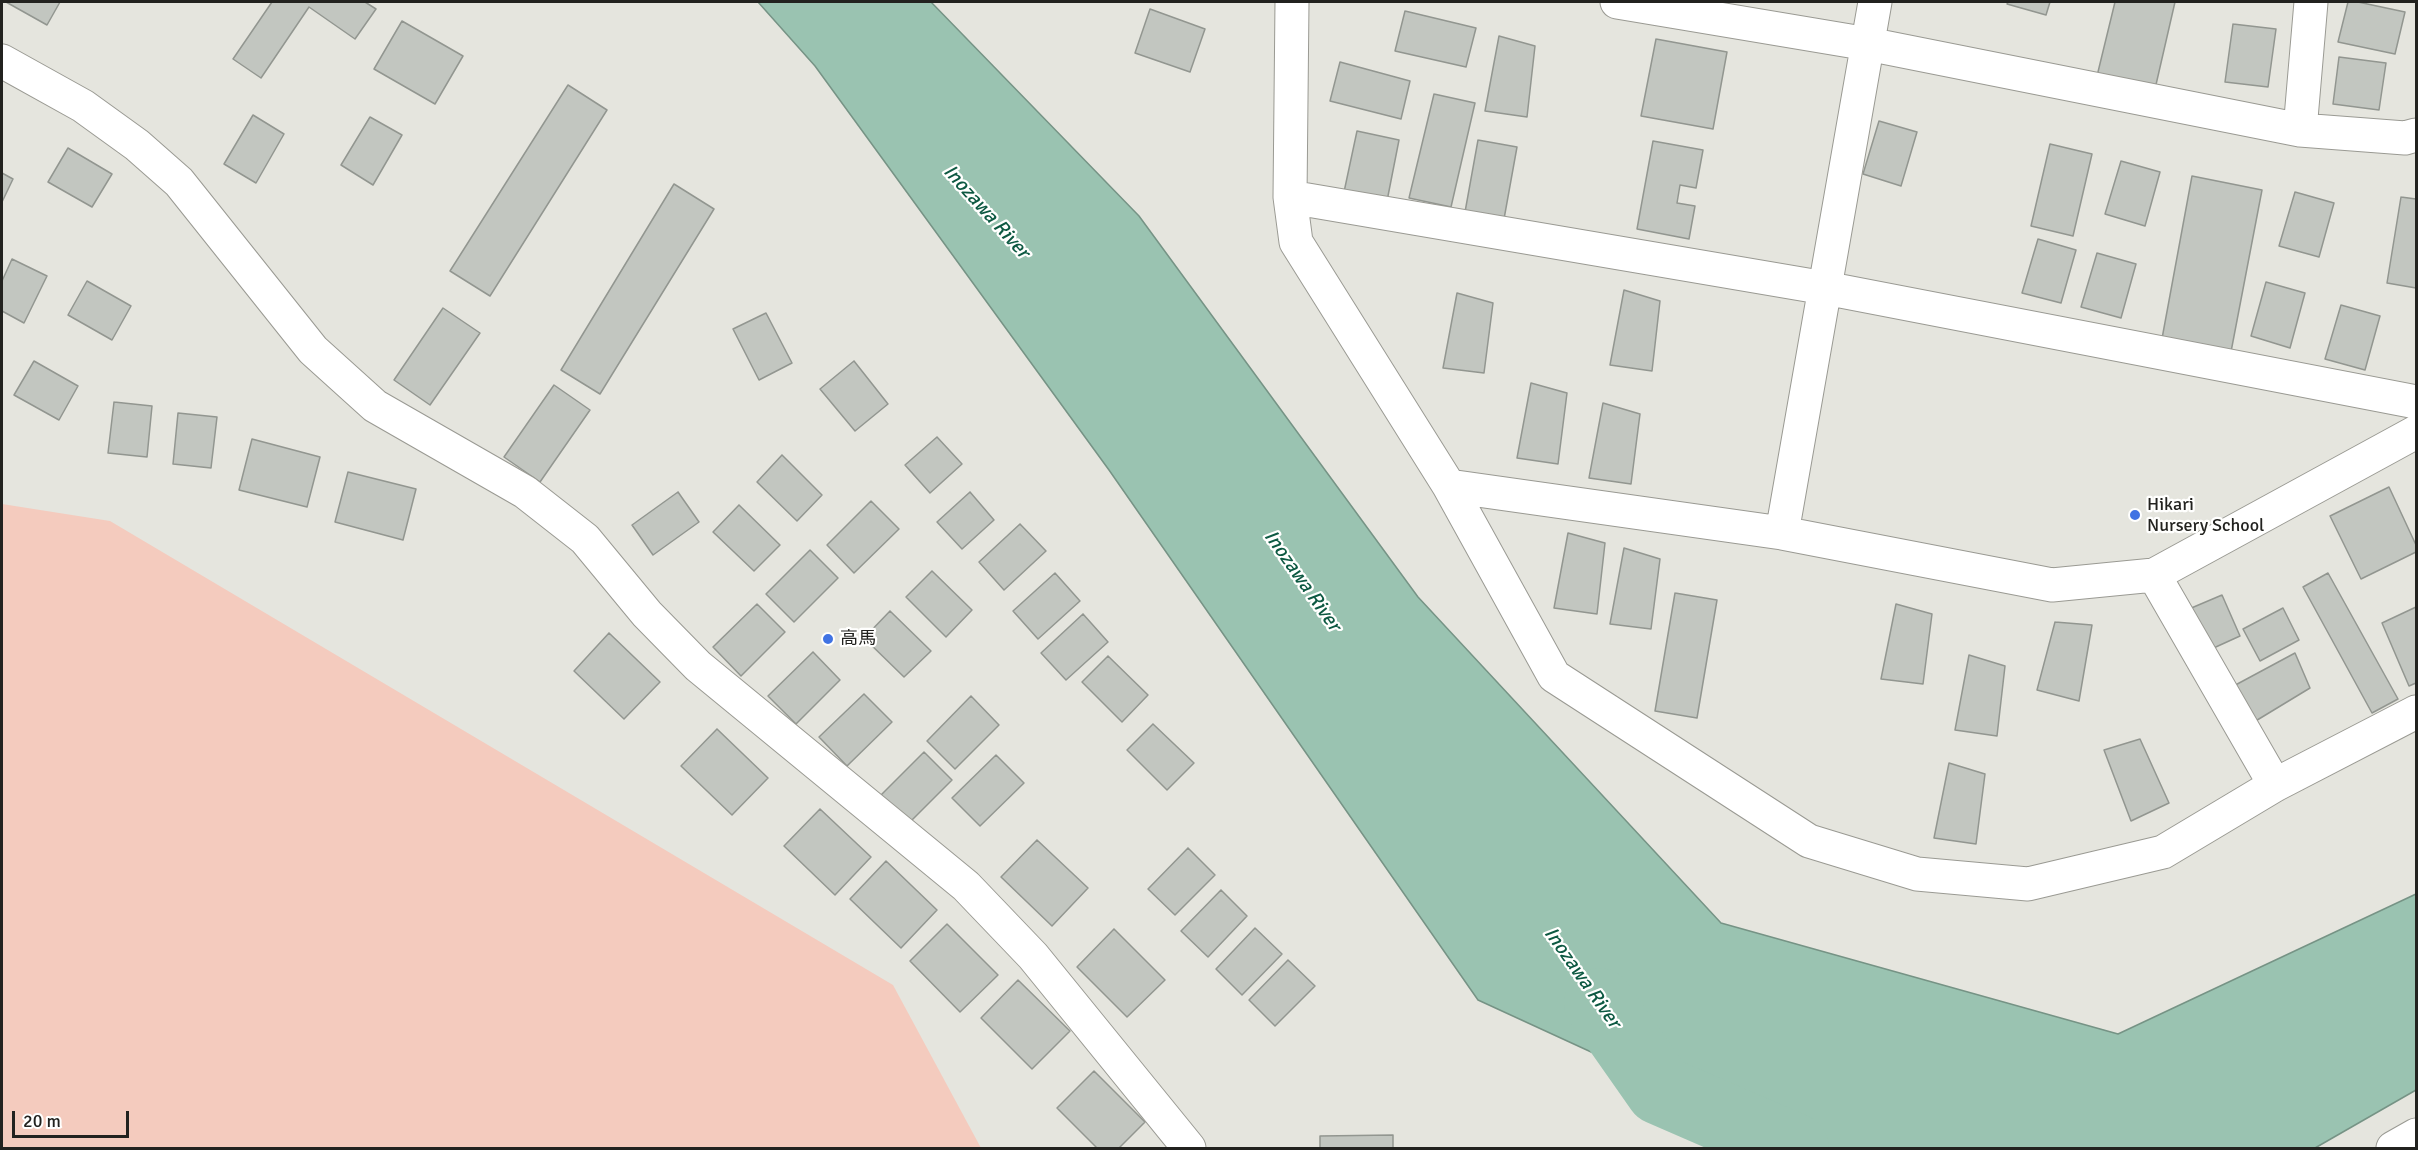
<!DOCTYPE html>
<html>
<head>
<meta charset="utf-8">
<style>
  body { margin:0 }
  #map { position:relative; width:2418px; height:1150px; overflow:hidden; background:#e5e5de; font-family:Signika,sans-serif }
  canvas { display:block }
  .frame { position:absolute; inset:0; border:3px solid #22221f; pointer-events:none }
  .scale { position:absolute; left:12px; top:1111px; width:117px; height:27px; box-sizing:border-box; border:3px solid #22221f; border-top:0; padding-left:8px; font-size:18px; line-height:21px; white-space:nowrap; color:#22221f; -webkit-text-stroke:4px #fffffe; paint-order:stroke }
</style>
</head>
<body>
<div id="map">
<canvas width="2418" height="1150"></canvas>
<div class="frame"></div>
<div class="scale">20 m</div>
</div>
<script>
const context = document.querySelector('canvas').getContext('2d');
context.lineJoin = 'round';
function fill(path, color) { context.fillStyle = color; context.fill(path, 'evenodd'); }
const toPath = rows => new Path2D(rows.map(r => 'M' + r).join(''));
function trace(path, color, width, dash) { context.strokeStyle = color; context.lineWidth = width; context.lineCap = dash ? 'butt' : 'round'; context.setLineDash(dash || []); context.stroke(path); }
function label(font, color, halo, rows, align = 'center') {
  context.font = font + ' Signika,"Noto Sans JP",sans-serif'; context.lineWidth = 4.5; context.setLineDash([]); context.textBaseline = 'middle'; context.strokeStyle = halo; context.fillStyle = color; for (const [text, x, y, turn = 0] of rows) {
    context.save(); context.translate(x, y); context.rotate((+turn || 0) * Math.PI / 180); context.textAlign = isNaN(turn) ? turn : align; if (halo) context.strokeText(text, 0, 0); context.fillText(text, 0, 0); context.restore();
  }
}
fill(toPath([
  [2,504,110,521,893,985,981,1148,2,1148]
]), '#f4cbbe');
const water = toPath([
  [758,2,931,2,1139,216,1418,597,1721,923,2118,1034,2416,894,2416,1090,2315,1148,1800,1148,1478,1000,1109,470,815,66,758,2]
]);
fill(water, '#9ac3b1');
trace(water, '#769385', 1.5);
trace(toPath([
  [1599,1003,1660,1090,1794,1148]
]), '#9ac3b1', 70);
const building = toPath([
  [6,2,60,2,47,25,6,2],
  [272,2,365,2,376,9,355,39,309,7,261,78,233,59,272,2],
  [2008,2,2050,2,2046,15,2007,4,2008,2],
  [2115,2,2175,2,2155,89,2097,76,2115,2],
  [2348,2,2358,2,2405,12,2395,54,2338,42,2348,2],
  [1150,9,1205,29,1190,72,1135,53,1150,9],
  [1405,11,1476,28,1466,67,1395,51,1405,11],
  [402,21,463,56,435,104,374,69,402,21],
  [2233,24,2276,29,2268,87,2225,82,2233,24],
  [1499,36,1535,46,1527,117,1485,111,1499,36],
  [1656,39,1727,52,1713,129,1641,116,1656,39],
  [2339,57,2386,63,2379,110,2333,104,2339,57],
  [1340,62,1410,81,1401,119,1330,101,1340,62],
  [568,85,607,110,490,296,450,271,568,85],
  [1434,94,1475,103,1451,207,1409,198,1434,94],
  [253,115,284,134,256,183,224,164,253,115],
  [370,117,402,135,373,185,341,165,370,117],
  [1879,121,1917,132,1901,186,1863,174,1879,121],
  [1357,131,1399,140,1387,201,1344,192,1357,131],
  [1478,140,1517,147,1504,219,1465,212,1478,140],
  [1653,141,1703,150,1696,188,1680,185,1677,203,1695,206,1689,239,1637,229,1653,141],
  [2050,144,2092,154,2073,236,2031,226,2050,144],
  [68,148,112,174,92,207,48,182,68,148],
  [2121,161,2160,172,2145,226,2105,214,2121,161],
  [2,173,13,179,2,202,2,173],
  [2192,176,2262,190,2230,357,2161,344,2192,176],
  [674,184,714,209,600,394,561,370,674,184],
  [2295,192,2334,203,2319,257,2279,246,2295,192],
  [2401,197,2416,199,2416,288,2387,283,2401,197],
  [2038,239,2076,250,2061,303,2022,293,2038,239],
  [2097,253,2136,264,2121,318,2081,307,2097,253],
  [12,259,47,276,24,323,2,311,2,281,12,259],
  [87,281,131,306,112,340,68,315,87,281],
  [2266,282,2305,293,2290,348,2251,336,2266,282],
  [1624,290,1660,301,1652,371,1610,365,1624,290],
  [1457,293,1493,303,1484,373,1443,368,1457,293],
  [2341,305,2380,316,2365,370,2325,359,2341,305],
  [443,308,480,333,430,405,394,380,443,308],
  [766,313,792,363,759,380,733,329,766,313],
  [34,361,78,386,59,420,14,395,34,361],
  [854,361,888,404,855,431,820,389,854,361],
  [1531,383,1567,393,1558,464,1517,458,1531,383],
  [554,385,590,410,540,482,504,457,554,385],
  [114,402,152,406,147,457,108,453,114,402],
  [1603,403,1640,414,1631,484,1589,478,1603,403],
  [178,413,217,417,211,468,173,464,178,413],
  [937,437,962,464,930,493,905,465,937,437],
  [252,439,320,457,307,507,239,490,252,439],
  [782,455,822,495,797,521,757,482,782,455],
  [348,472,416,489,403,540,335,522,348,472],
  [2389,487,2416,545,2416,552,2361,579,2330,516,2389,487],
  [678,492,699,522,653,555,632,525,678,492],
  [970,492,994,520,962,549,937,522,970,492],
  [871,501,899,529,854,573,827,545,871,501],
  [739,505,780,545,754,571,713,532,739,505],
  [1020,524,1046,551,1004,590,979,562,1020,524],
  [1568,533,1605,543,1597,614,1554,608,1568,533],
  [1624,548,1660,559,1651,629,1610,624,1624,548],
  [810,550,838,578,794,622,766,594,810,550],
  [932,571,972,610,946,637,906,597,932,571],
  [1055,573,1080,601,1038,639,1013,611,1055,573],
  [2328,573,2398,699,2372,713,2303,587,2328,573],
  [1675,593,1717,600,1697,718,1655,711,1675,593],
  [2222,595,2240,636,2207,651,2189,609,2222,595],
  [757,604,785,632,741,676,713,647,757,604],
  [1896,604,1932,614,1923,684,1881,679,1896,604],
  [2416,607,2416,683,2409,686,2382,623,2416,607],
  [2283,608,2299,640,2260,661,2243,629,2283,608],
  [890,611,931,651,904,677,864,638,890,611],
  [1083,614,1108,642,1066,680,1041,653,1083,614],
  [2055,622,2092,625,2079,701,2037,690,2055,622],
  [609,633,660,682,624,719,574,671,609,633],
  [813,652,840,680,796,724,768,696,813,652],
  [2295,653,2310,688,2249,725,2228,689,2295,653],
  [1969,655,2005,666,1997,736,1955,730,1969,655],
  [1108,656,1148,695,1122,722,1082,682,1108,656],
  [864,694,892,722,847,766,819,737,864,694],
  [971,696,999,725,955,769,927,741,971,696],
  [1153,724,1194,763,1167,790,1127,750,1153,724],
  [717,729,768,778,732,815,681,766,717,729],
  [2140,739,2169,803,2131,821,2104,750,2140,739],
  [924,752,952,780,908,824,880,796,924,752],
  [996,755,1024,783,980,826,952,798,996,755],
  [1949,763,1985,774,1976,844,1934,838,1949,763],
  [820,809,871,857,835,895,784,846,820,809],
  [1037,840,1088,888,1052,926,1001,877,1037,840],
  [1188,848,1215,875,1175,915,1148,889,1188,848],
  [886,861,937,910,901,948,850,899,886,861],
  [1221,890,1247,916,1208,957,1181,931,1221,890],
  [947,924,998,975,960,1012,910,961,947,924],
  [1255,928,1282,954,1242,995,1216,969,1255,928],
  [1114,929,1165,980,1127,1017,1077,967,1114,929],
  [1288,960,1315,986,1275,1026,1249,1000,1288,960],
  [1018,980,1070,1031,1032,1069,981,1018,1018,980],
  [1094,1071,1145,1122,1119,1148,1097,1148,1057,1108,1094,1071],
  [1393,1135,1393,1148,1320,1148,1320,1136,1393,1135]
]);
fill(building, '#c2c6c0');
trace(building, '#929690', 1.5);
const minor = toPath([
  [1292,2,1290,197,1296,242,1449,486,1554,676,1809,841,1917,874,2028,884,2163,852,2275,785,2416,712],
  [1617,2,1868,44,2300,130,2405,138,2416,135],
  [2,61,83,106,137,145,179,182,313,350,375,406,525,492,585,539,647,614,698,666,966,886,1033,956,1189,1148],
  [2300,130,2311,2],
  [1290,197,1825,288,2416,402],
  [1449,486,1782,533,2052,585,2154,575,2416,432],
  [1782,533,1875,2],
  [2154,575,2275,785],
  [2393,1148,2416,1135]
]);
trace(minor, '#9a9a93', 35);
trace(minor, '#fff', 33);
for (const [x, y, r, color] of [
  [2135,515,6,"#4073e3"],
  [828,639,6,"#4073e3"]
]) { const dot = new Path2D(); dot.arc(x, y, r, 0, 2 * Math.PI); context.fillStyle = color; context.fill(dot); trace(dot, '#fffffe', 2); }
label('18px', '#22221f', '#fffffe', [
  ["Hikari",2147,505],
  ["Nursery School",2147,526],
  ["高馬",840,639]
], 'left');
label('italic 20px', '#0d5942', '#fffffe', [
  ["Inozawa River",986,212,48],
  ["Inozawa River",1302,581,55],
  ["Inozawa River",1582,978,55]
]);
</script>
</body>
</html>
